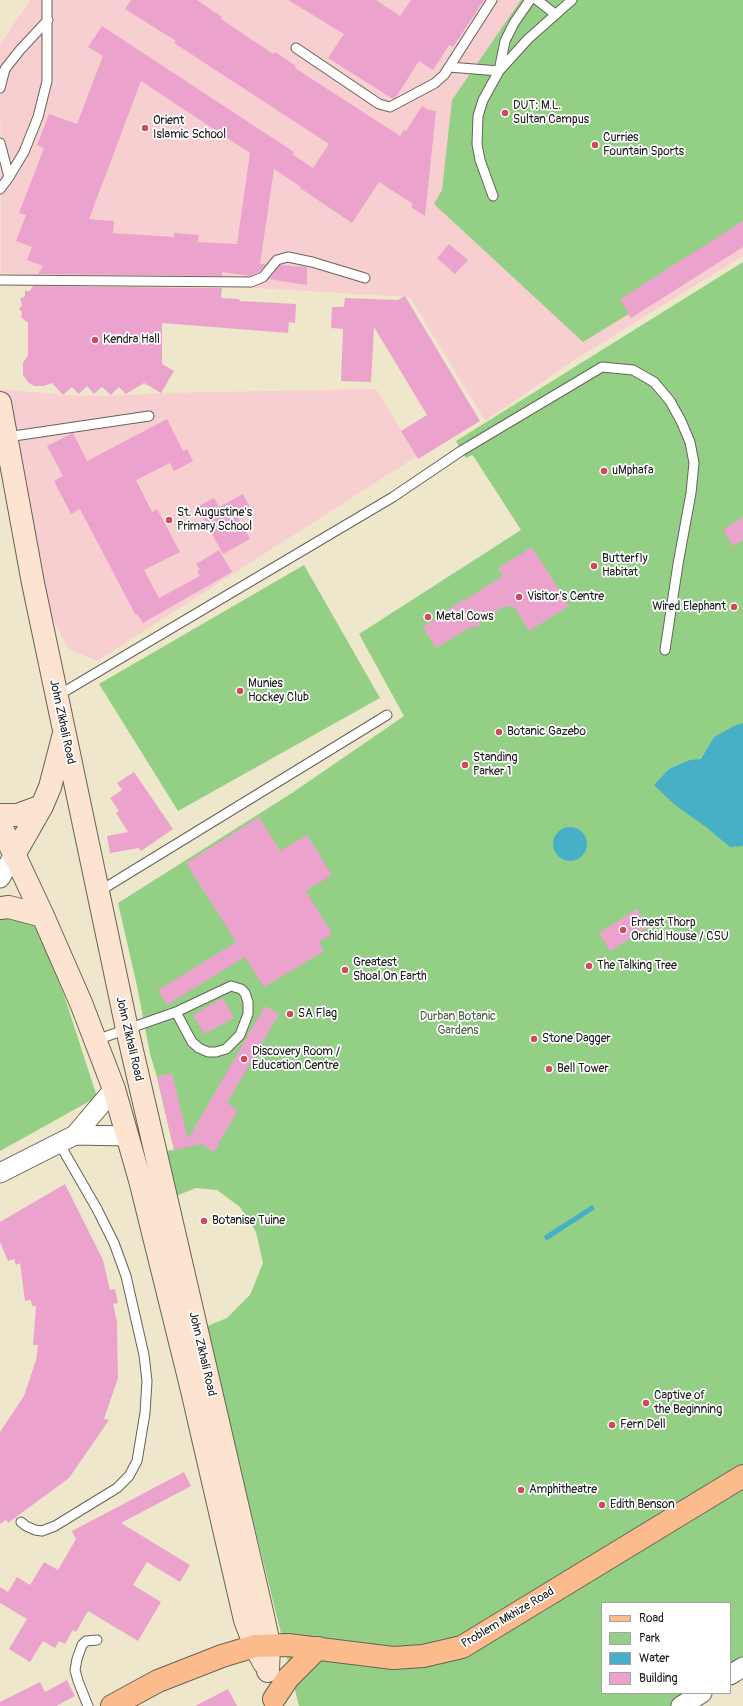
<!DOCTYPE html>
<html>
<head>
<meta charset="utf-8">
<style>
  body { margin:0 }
  #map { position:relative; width:743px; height:1706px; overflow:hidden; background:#efe7cb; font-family:Pangolin,sans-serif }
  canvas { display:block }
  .legend { position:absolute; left:601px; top:1602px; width:130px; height:92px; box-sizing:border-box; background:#fff; border:1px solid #a4a4a4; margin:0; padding:5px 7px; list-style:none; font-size:12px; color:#1c1c1c }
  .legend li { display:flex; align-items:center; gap:8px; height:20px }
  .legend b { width:20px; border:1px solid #a4a4a4 }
</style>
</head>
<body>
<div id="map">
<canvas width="743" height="1706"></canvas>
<ul class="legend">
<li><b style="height:5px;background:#fbbb8d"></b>Road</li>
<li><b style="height:11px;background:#93d085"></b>Park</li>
<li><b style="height:11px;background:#47b0c6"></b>Water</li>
<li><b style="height:11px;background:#eba3ce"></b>Building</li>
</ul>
</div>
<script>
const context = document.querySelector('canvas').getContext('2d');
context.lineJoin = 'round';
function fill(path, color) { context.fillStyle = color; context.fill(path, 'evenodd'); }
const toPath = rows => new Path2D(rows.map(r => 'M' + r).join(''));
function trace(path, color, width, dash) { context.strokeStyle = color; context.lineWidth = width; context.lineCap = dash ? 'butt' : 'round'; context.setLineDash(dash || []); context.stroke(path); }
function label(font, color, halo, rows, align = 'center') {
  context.font = font + ' Pangolin,sans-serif'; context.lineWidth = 3.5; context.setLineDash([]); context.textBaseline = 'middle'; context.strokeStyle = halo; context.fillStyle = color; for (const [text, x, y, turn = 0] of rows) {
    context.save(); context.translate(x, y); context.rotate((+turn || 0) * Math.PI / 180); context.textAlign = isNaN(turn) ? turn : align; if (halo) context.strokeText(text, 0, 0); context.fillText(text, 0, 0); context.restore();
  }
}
fill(toPath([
  [30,0,743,0,743,256,579,357,485,421,410,297,1,273,0,44],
  [0,389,64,395,110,396,162,393,376,389,417,456,97,661,69,649,33,583,0,403]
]), '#f7cfd0');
fill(toPath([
  [521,0,743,0,743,244,583,342,434,204,442,190,452,100],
  [743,262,743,1664,730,1673,730,1603,602,1603,602,1693,697,1693,675,1706,299,1706,205,1327,227,1318,250,1295,263,1263,256,1232,240,1207,217,1190,196,1188,171,1198,163,1151,174,1150,157,1077,150,1054,137,986,118,903,292,793,404,716,359,634,521,530,474,457,472,455,466,458,456,441],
  [304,565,380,698,178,811,99,684],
  [0,914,25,917,37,927,64,995,97,1097,0,1151]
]), '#93d085');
fill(toPath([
  [743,723,743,846,730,847,706,827,675,805,654,785,669,769,690,760,701,759,714,737,734,726],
  '553 844a17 17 0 1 1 34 0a17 17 0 1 1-34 0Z',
  [592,1205,595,1209,546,1241,544,1236]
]), '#47b0c6');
fill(toPath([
  [131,0,197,0,222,17,221,19,273,54,275,52,296,66,295,68,400,136,404,130,406,131,422,106,428,110,436,111,425,216,411,207,413,204,379,182,352,223,300,188,301,187,274,169,260,264,266,264,259,272,250,276,222,272,222,276,38,274,43,266,27,260,32,247,16,241,26,215,19,213,44,148,37,145,49,114,77,124,103,56,88,47,102,26,294,152,293,155,313,168,329,144,174,43,176,41,125,9],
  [141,81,250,153,237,244,198,242,199,235,174,233,174,237,113,233,114,221,89,219],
  [288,0,376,0,400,16,411,0,484,0,453,47,449,45,433,70,419,61,396,97,393,99,328,58,344,34],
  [743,221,743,247,631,318,620,299],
  [449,244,468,260,455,274,437,258],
  [280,265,307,267,307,285,269,279],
  [33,286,222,288,221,298,239,299,240,301,296,304,295,323,289,322,288,333,162,323,162,364,174,371,161,393,144,383,126,394,119,387,111,395,102,387,94,394,87,386,79,394,72,387,63,395,52,383,43,386,34,386,28,382,23,375,23,362,28,356,28,323,21,317,22,312,19,309,22,305,20,299,25,296,25,291,30,291],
  [405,296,480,421,418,459,401,431,427,415,374,327,371,382,341,381,343,329,331,328,332,307,344,307,345,298,398,300],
  [167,419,183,451,187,449,193,461,174,471,170,463,136,480,152,512,157,509,180,552,144,570,159,598,200,576,197,571,200,570,196,564,219,550,232,572,143,623,137,614,135,614,80,509,71,514,54,481,63,476,47,446,73,433,87,461],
  [243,494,250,507,236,514,250,539,223,554,197,507,214,498,219,507],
  [743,517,743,540,733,546,723,530],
  [532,547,569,606,529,631,515,608,505,606,479,622,481,625,469,628,436,648,423,627,464,599,465,600,503,576,498,568],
  [134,772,173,829,141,851,139,848,110,853,107,836,128,832,116,813,119,811,110,798,122,790,117,783],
  [259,817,280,851,307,835,332,875,306,891,332,934,319,942,324,951,264,987,245,957,167,1005,158,990,236,942,186,863],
  [637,909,648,927,610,951,599,933],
  [223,998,234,1018,204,1034,193,1015],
  [265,1006,279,1014,227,1103,238,1110,214,1152,201,1144,174,1150,157,1077,172,1073,188,1139],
  [65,1184,103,1260,110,1290,115,1289,118,1303,113,1304,117,1322,118,1378,104,1419,109,1420,69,1478,8,1523,6,1520,0,1524,0,1432,24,1396,36,1360,38,1345,33,1345,36,1306,32,1306,31,1300,25,1301,20,1263,16,1265,14,1259,8,1261,0,1242,0,1222],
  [184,1472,191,1486,121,1523,190,1565,180,1582,147,1562,133,1585,161,1602,138,1641,88,1611,76,1632,73,1630,65,1644,59,1641,55,1648,43,1641,30,1662,9,1649,27,1619,0,1603,0,1587,8,1592,17,1577,30,1585,44,1562,58,1570,76,1539,72,1531],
  [67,1680,75,1696,56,1706,0,1706,0,1702,40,1682,45,1692],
  [228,1689,237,1706,195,1706]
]), '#eba3ce');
const lane = toPath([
  [537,0,555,14],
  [296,48,379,104,390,107,435,83,444,75,492,0],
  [449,67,499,71],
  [499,71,505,41,514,23,530,0],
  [0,88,5,69,20,50,48,20],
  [0,143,9,177],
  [0,189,9,177,24,152,38,117,47,81,47,0],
  [493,196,480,160,477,144,478,116,483,100,499,71,528,39,572,0],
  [0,280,251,282,263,277,277,260,288,257,312,262,365,278],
  [7,437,149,416],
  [57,696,393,497,461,451,602,367,633,370,654,382,670,401,681,421,690,442,694,463,691,493,678,564,665,650],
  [98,892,387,715],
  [96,1040,176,1012,231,986,241,989,245,993,248,1002,248,1014,240,1035,226,1049,216,1052,208,1052,199,1048,192,1042,176,1012],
  [21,1522,26,1526,35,1530,42,1531,55,1526,117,1488,129,1476,137,1461,145,1413,147,1381,144,1355,126,1276,114,1243,97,1209,59,1143],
  [88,1706,78,1681,75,1670,77,1659,82,1645,86,1641,97,1640]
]);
const street = toPath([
  [0,878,14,855],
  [75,1135,128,1136],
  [0,1173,75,1135,114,1089],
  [730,1675,743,1667],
  [681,1706,702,1693]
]);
const secondary = toPath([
  [0,403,33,583,127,1029,263,1616,269,1644,268,1671],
  [0,815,17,815,42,806],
  [0,824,43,916,81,1003,114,1089,141,1184,191,1386,245,1620,255,1646,264,1663],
  [14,855,42,806,50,787,63,737],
  [0,908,9,907,43,916]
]);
const primary = toPath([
  [274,1699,288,1678,318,1648],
  [112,1706,158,1681,222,1656,255,1646,288,1645,393,1658,423,1656,462,1647,743,1476]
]);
trace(lane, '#666359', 11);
trace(street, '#666359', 21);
trace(secondary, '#666359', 24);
trace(primary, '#666359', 24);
trace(lane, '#fff', 9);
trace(street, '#fff', 19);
trace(secondary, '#fde4d1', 22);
trace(primary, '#fbbb8d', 22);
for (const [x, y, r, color] of [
  [505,113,4,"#d1495b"],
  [145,128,4,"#d1495b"],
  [595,145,4,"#d1495b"],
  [95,340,4,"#d1495b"],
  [604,471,4,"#d1495b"],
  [169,520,4,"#d1495b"],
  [594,566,4,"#d1495b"],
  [519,597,4,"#d1495b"],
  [734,607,4,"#d1495b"],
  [428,617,4,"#d1495b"],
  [240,691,4,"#d1495b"],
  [499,732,4,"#d1495b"],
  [465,765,4,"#d1495b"],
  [623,930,4,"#d1495b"],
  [589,966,4,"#d1495b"],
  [345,970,4,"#d1495b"],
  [290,1014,4,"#d1495b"],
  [534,1039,4,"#d1495b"],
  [244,1059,4,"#d1495b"],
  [549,1069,4,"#d1495b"],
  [204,1221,4,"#d1495b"],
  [646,1403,4,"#d1495b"],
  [612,1425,4,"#d1495b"],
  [521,1490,4,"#d1495b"],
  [602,1505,4,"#d1495b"]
]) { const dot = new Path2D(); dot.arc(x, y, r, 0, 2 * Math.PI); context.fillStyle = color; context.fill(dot); trace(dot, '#fff', 1.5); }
label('12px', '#1c1c1c', '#fff', [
  ["DUT: M.L.",513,106],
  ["Sultan Campus",513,120],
  ["Orient",153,121],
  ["Islamic School",153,135],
  ["Curries",603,138],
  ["Fountain Sports",603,152],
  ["Kendra Hall",103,340],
  ["uMphafa",612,471],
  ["St. Augustine's",177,513],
  ["Primary School",177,527],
  ["Butterfly",602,559],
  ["Habitat",602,573],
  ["Visitor's Centre",527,597],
  ["Wired Elephant",726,607,"right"],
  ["Metal Cows",436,617],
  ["Munies",248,684],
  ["Hockey Club",248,698],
  ["Botanic Gazebo",507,732],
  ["Standing",473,758],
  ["Parker 1",473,772],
  ["Ernest Thorp",631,923],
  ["Orchid House / CSU",631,937],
  ["Greatest",353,963],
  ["Shoal On Earth",353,977],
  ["The Talking Tree",597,966],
  ["SA Flag",298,1014],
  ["Stone Dagger",542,1039],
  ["Discovery Room /",252,1052],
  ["Education Centre",252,1066],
  ["Bell Tower",557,1069],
  ["Botanise Tuine",212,1221],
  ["Captive of",654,1396],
  ["the Beginning",654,1410],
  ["Fern Dell",620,1425],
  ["Amphitheatre",529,1490],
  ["Edith Benson",610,1505]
], 'left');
label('12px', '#1c1c1c', '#fff', [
  ["John Zikhali Road",62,722,78],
  ["John Zikhali Road",129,1039,77],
  ["John Zikhali Road",202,1354,77],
  ["Problem Mkhize Road",508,1618,-31]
]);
label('12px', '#4c6446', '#fff', [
  ["Durban Botanic",458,1017],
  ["Gardens",458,1031]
]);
</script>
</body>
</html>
